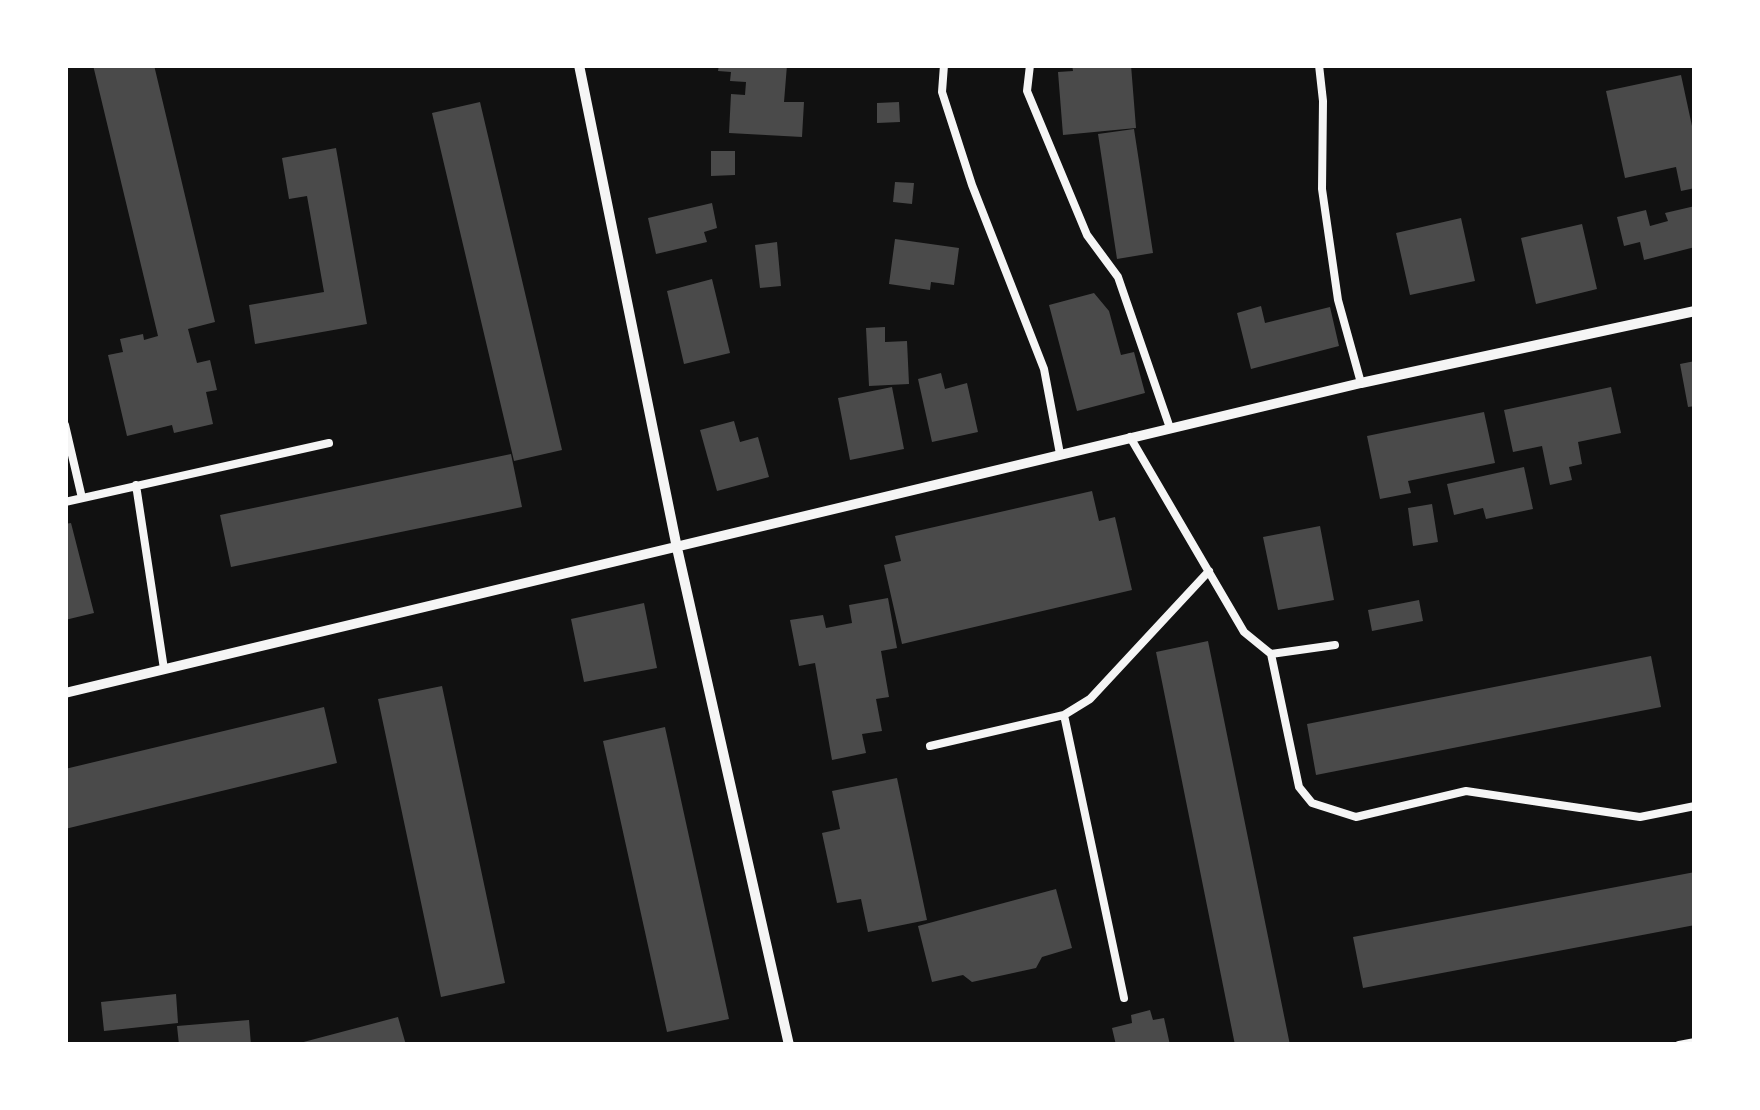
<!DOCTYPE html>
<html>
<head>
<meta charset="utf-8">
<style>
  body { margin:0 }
  #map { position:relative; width:1760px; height:1110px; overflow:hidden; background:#111; font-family:"Noto Sans",sans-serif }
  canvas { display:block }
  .frame { position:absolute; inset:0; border:68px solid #fff; pointer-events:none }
</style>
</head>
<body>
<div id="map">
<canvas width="1760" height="1110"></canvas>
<div class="frame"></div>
</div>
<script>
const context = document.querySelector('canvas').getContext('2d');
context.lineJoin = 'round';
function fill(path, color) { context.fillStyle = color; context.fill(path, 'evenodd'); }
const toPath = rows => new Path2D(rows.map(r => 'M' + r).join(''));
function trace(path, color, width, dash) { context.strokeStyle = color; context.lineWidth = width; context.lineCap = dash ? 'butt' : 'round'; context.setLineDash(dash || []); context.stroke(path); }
fill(toPath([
  [93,65,154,65,215,322,188,329,197,363,210,360,217,390,206,392,213,424,174,433,172,425,127,436,108,355,123,352,120,339,143,334,144,340,158,336],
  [719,65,787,65,784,102,804,102,802,137,729,133,731,94,745,95,746,82,730,81,731,72,718,71],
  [1072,65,1131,65,1136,128,1063,135,1058,72,1073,71],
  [1681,75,1695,140,1695,188,1681,191,1676,167,1625,178,1606,91],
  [480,102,562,450,514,461,432,113],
  [899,102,900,122,877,123,877,103],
  [1134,129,1153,253,1117,259,1098,134],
  [336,148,367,324,255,344,249,305,324,292,307,196,289,199,282,158],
  [711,151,735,151,735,175,711,176],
  [895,182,914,183,912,204,893,202],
  [712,203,717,228,704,232,707,242,656,254,648,218],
  [1695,206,1695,247,1644,260,1640,242,1624,246,1617,217,1646,210,1650,226,1668,221,1665,213],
  [1461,218,1475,281,1410,295,1396,233],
  [1582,224,1597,289,1536,304,1521,238],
  [895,239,959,248,954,285,931,282,930,290,889,284],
  [777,242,781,286,760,288,755,245],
  [712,279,730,353,684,364,667,291],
  [1094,293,1109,311,1121,355,1134,352,1145,393,1077,411,1049,305],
  [1261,306,1265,323,1330,307,1339,346,1251,369,1237,313],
  [885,327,885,342,907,341,909,384,869,386,866,328],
  [1695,361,1695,406,1688,407,1680,364],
  [941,373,945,389,967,383,978,432,932,442,918,379],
  [892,387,904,449,850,460,838,398],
  [1611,387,1621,433,1578,442,1582,464,1569,467,1572,480,1550,485,1542,446,1513,452,1504,410],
  [1484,412,1495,463,1408,481,1411,493,1380,499,1367,436],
  [734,421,740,442,758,437,769,477,717,491,700,430],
  [511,454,522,507,231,567,220,515],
  [1524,467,1533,509,1486,519,1483,508,1454,515,1447,484],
  [1092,491,1099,521,1115,517,1132,590,902,644,884,565,901,561,895,536],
  [1432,504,1438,542,1413,546,1408,508],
  [71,523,94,613,65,620,65,524],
  [1320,526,1334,600,1278,610,1263,537],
  [888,598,897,648,881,651,889,697,876,699,882,731,862,734,866,753,832,760,815,663,799,666,790,620,823,615,826,628,852,623,849,605],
  [1419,600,1423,621,1372,631,1368,610],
  [644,603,657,668,584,682,571,619],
  [1208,641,1290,1045,1235,1045,1156,652],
  [1651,656,1661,707,1316,775,1307,724],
  [442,686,505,983,441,997,378,699],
  [324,707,337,763,65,829,65,769],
  [665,727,729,1019,667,1032,603,741],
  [897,778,927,920,868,932,861,899,837,903,822,833,840,829,832,791],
  [1695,872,1695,925,1363,988,1353,937],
  [1056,889,1072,948,1042,957,1036,968,972,982,963,975,932,982,918,926],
  [176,994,178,1023,104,1031,101,1002],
  [1150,1010,1153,1020,1164,1018,1170,1045,1116,1045,1112,1028,1132,1023,1131,1015],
  [398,1017,406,1045,296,1045,296,1044],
  [249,1020,251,1045,179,1045,177,1026]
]), '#4a4a4a');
trace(toPath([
  [944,65,942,92,972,185,1044,369,1060,454],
  [1030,65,1027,91,1087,235,1118,277,1170,428],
  [1319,65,1323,101,1322,189,1338,300,1361,383],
  [65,425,82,498],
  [1130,437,1244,632,1271,654,1335,645],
  [136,485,164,669],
  [65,502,329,443],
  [1271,654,1299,787,1312,803,1356,817,1466,791,1640,817,1695,806],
  [1064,715,1124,998],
  [930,746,1064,715,1090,699,1209,571],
  [1679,1045,1695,1042]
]), '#f5f5f5', 8);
trace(toPath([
  [579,65,677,548,789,1045],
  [65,693,1361,383,1695,311]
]), '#f5f5f5', 10);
</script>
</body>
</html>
